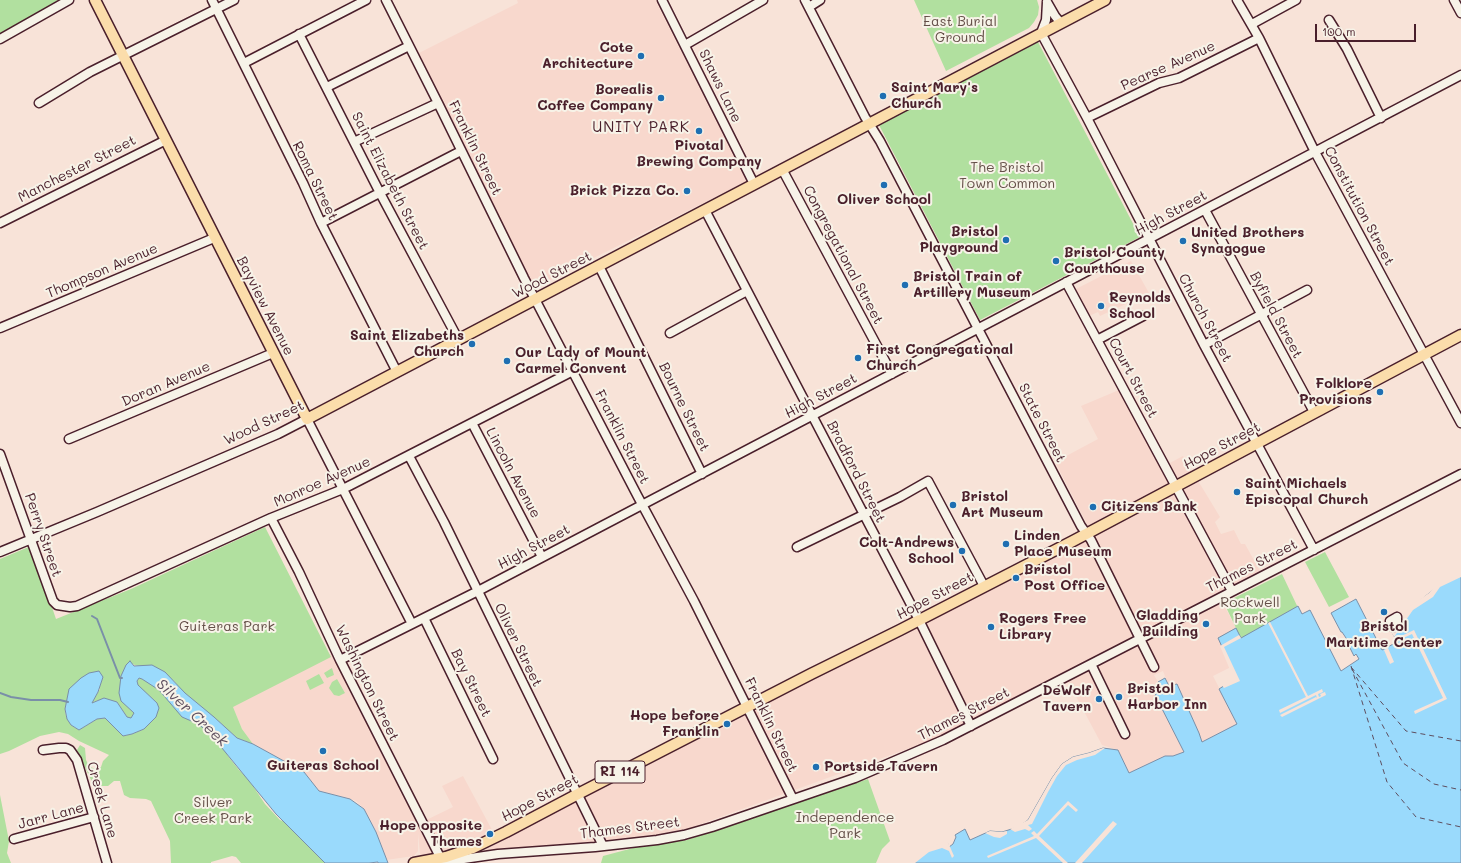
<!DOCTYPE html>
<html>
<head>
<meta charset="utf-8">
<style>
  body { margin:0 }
  #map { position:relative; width:1461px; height:863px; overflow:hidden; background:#f8e3d8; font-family:Mali,sans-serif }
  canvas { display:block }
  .scale { position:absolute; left:1315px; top:24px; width:101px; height:18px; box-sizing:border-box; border:2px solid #4a1f2b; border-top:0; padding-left:5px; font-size:12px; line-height:14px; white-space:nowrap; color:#4a1f2b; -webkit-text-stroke:3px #f7f3e8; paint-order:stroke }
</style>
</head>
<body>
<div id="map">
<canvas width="1461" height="863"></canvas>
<div class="scale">100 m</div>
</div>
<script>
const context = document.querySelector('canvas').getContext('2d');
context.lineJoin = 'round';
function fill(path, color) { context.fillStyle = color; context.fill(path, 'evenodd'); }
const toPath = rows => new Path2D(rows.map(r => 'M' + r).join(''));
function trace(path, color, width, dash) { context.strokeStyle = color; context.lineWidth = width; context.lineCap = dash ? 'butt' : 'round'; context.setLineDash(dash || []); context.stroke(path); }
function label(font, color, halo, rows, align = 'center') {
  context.font = font + ' Mali,sans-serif'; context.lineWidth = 4; context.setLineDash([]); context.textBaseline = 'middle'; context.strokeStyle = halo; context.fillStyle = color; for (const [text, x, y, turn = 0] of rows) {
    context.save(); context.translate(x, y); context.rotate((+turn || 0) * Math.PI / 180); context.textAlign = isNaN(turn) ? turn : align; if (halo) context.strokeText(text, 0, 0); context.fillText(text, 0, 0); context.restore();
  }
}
fill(toPath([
  [517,0,658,0,749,180,534,288,417,54,518,3],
  [1131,261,1149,293,1100,316,1098,312,1089,316,1074,290],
  [1125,384,1168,464,1183,456,1220,517,1215,522,1221,534,1234,530,1241,544,1245,544,1260,571,1218,594,1236,628,1231,667,1213,676,1238,724,1202,742,1176,684,1169,686,1163,671,1154,675,1162,689,1185,752,1173,756,1165,756,1129,773,1118,750,1102,745,1064,674,932,740,657,840,421,863,418,833,418,851,414,856,386,860,376,832,364,809,356,801,350,799,319,791,304,772,253,744,242,729,232,705,332,653,418,824,453,807,442,786,463,776,498,841,1091,532,1055,462,1098,439,1081,406,1119,390]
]), '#f8d8cd');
fill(toPath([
  [0,0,58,0,0,42],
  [914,0,1037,0,1039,7,1038,15,1034,22,1029,28,946,71],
  [1038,42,1140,237,980,320,879,125],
  [265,527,331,657,233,707,242,729,253,744,237,738,215,718,213,718,194,706,183,705,173,695,179,697,184,694,174,681,159,672,144,666,141,667,132,664,128,670,122,691,123,700,135,714,130,720,127,717,117,702,109,700,99,700,91,703,100,689,97,686,88,686,68,697,65,709,66,716,71,725,79,730,97,719,105,718,123,736,132,734,144,729,144,728,157,715,157,703,138,687,137,681,139,678,151,682,161,690,182,713,194,717,203,723,225,746,228,756,239,770,247,777,265,804,280,820,290,824,296,832,312,848,324,858,334,863,241,863,236,857,232,856,211,862,211,863,171,863,170,841,151,801,146,799,130,798,124,795,120,781,114,781,108,786,96,786,92,782,77,750,80,745,85,748,86,760,89,766,95,769,101,767,103,761,109,755,79,741,68,734,59,732,40,736,9,751,0,754,0,559,31,546,56,619,131,589],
  [1325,552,1349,597,1329,607,1305,562],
  [1282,574,1300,612,1244,639,1218,638,1236,628,1224,603],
  [332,668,334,675,327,678,324,673],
  [319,674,324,683,310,690,306,681],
  [337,679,345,693,339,696,334,695,329,688,332,682],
  [868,779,890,841,882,849,876,863,601,863,603,856,637,847,687,840],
  [0,795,9,841,7,853,11,863,0,863]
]), '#b1e09f');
const water = toPath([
  [1461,575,1461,863,913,863,926,851,947,842,949,847,953,844,956,837,955,835,965,829,970,840,990,831,1002,832,1018,827,1028,820,1052,778,1062,764,1073,757,1089,753,1103,748,1118,750,1129,773,1165,756,1173,756,1184,752,1155,695,1162,689,1158,682,1165,678,1169,686,1177,684,1199,733,1202,742,1237,724,1219,689,1236,678,1218,638,1236,628,1241,638,1298,606,1302,614,1310,610,1341,671,1359,659,1356,654,1354,656,1347,642,1348,641,1342,632,1341,632,1331,613,1356,599,1382,650,1397,642,1393,634,1411,608,1439,585,1461,575],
  [130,661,134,666,152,665,165,672,185,693,214,717,237,738,253,744,304,772,319,791,350,799,364,809,376,832,388,863,378,863,378,862,369,863,325,863,276,814,208,731,196,723,182,717,159,690,142,679,139,678,137,681,138,685,157,703,159,708,156,717,144,729,132,734,123,736,105,718,97,719,79,730,71,725,67,719,65,709,69,689,81,678,89,673,99,671,103,677,98,692,92,703,104,698,117,702,127,717,131,718,134,713,121,701,119,693,121,676,126,665,130,661]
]);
fill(water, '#9adafc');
trace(water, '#7a8fa8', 1);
fill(toPath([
  [1461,573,1461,577,1440,587,1433,597,1413,610,1394,637,1392,633,1402,620,1409,607,1429,593,1438,583],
  [1270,622,1308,696,1322,689,1323,692,1318,694,1319,697,1321,696,1320,694,1325,692,1326,695,1282,717,1280,715,1316,697,1317,698,1316,695,1280,713,1279,710,1306,697,1268,623],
  [1414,630,1447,699,1415,714,1414,711,1443,698,1412,634,1397,641,1395,639],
  [1239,635,1241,638,1224,647,1240,681,1224,688,1221,684,1233,677,1220,646],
  [1388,648,1394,662,1390,664,1384,650],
  [1103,748,1105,748,1095,755,1077,760,1066,765,1057,776,1048,792,1032,824,1028,825,1032,829,1029,831,1025,829,1015,832,1010,829,1028,820,1052,778,1062,764,1073,757,1089,753],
  [1068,801,1078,810,1076,812,1068,805,1039,836,1068,863,1063,863,1036,838,988,858,987,856,1034,836,1031,833,1034,831,1037,834],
  [1113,821,1117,824,1082,863,1075,863],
  [990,831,1002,832,1007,831,1007,834,1000,838,994,837,985,833],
  [947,840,954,856,952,858,949,851,942,848,929,852,915,863,913,863,911,856,925,848,927,849],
  [582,860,589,861,590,863,536,863,553,861]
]), '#f8e3d8');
trace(toPath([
  [92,616,97,619,120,678,122,678],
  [0,693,11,697,31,700,60,700,68,702]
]), '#7a8fa8', 2);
trace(toPath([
  [1351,666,1387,782,1416,817,1461,827],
  [1351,667,1406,731,1461,741],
  [1352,669,1403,763,1434,784,1461,790]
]), '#5e4e5f', 1, [5, 4]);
const minor = toPath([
  [212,0,303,183,321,223,397,372],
  [386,0,438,103,524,278,637,495,694,601,793,799],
  [662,0,754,184],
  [805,0,865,117,880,141,1081,526,1091,540,1154,667],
  [1237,0,1259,38,1315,152,1461,423],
  [1454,0,1461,13],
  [1047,2,1046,20,1041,33,1087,118,1204,345,1314,550],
  [1047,2,1055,16,1060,22],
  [809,7,820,0],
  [1329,20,1347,49,1381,118],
  [1252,24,1296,0],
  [299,34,380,193,458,339],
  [0,39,69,0],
  [685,45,763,0],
  [244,63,366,0],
  [327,87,409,46],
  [39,103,90,72,234,0],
  [1087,118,1159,83,1179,78,1259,38],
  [354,142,438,103],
  [782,169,892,374],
  [705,210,919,620,971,726],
  [1205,210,1314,412],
  [0,223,166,140],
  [321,223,461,151],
  [599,266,702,474],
  [1066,282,1232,591],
  [0,328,214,238],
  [670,333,747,291],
  [1097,340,1143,316],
  [1204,345,1307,290],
  [472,423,542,557],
  [69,439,273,353],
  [0,454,53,601,57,605,70,607,77,606,271,518,343,489,573,371],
  [409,456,444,522,603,846],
  [271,518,299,572,340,660,441,859,457,860,498,854,595,847,657,840,684,835,712,827,855,778,943,740,1461,474],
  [797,547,900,497,928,481,984,586],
  [0,552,97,512,278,434,307,419,412,624],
  [1397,617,1397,623,1393,627,1390,621,1397,617],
  [424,618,493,759],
  [340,660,478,591,1461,75],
  [1091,664,1125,734],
  [43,750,59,748,66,748,70,750,77,760,107,863],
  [14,839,94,817]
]);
const major = toPath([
  [95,0,307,419,1105,0],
  [414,863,446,857,473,848,506,832,578,794,811,674,900,630,1073,541,1461,335]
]);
trace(minor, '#4a1f2b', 11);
trace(major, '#4a1f2b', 13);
trace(minor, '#f7f3e8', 8);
trace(major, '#fbddab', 10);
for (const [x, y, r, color] of [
  [641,56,4,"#1f6fb2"],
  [883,96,4,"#1f6fb2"],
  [661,98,4,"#1f6fb2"],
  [699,131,4,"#1f6fb2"],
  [884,185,4,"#1f6fb2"],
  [687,191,4,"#1f6fb2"],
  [1006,240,4,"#1f6fb2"],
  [1183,241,4,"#1f6fb2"],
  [1056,261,4,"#1f6fb2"],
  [905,285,4,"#1f6fb2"],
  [1101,306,4,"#1f6fb2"],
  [472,344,4,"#1f6fb2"],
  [858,358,4,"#1f6fb2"],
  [507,361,4,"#1f6fb2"],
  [1380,392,4,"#1f6fb2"],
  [1237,492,4,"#1f6fb2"],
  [953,505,4,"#1f6fb2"],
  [1093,507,4,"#1f6fb2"],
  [1006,544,4,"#1f6fb2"],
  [962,551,4,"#1f6fb2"],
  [1016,578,4,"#1f6fb2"],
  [1384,612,4,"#1f6fb2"],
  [1206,624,4,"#1f6fb2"],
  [991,627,4,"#1f6fb2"],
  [1119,697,4,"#1f6fb2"],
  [1099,699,4,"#1f6fb2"],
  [727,724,4,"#1f6fb2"],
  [323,751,4,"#1f6fb2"],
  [816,767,4,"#1f6fb2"],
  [490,834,4,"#1f6fb2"]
]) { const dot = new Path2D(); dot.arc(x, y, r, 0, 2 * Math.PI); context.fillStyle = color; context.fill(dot); trace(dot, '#f7f3e8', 1.5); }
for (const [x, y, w] of [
  [620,772,50]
]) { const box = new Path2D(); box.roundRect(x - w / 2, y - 11, w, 22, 3); context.fillStyle = '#f7f3e8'; context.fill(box); trace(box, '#4a1f2b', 1); }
label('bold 13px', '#4a1f2b', null, [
  ["RI 114",620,772]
]);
label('14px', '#644f48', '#f7f3e8', [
  ["East Burial",960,22],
  ["Ground",960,38],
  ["The Bristol",1007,168],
  ["Town Common",1007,184],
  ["Rockwell",1250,603],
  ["Park",1250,619],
  ["Guiteras Park",227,627],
  ["Silver",213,803],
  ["Creek Park",213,819],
  ["Independence",845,818],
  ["Park",845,834]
]);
label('bold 14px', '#4a1f2b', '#f7f3e8', [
  ["Cote",633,48,"right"],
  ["Architecture",633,64,"right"],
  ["Saint Mary's",891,88],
  ["Church",891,104],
  ["Borealis",653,90,"right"],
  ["Coffee Company",653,106,"right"],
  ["Pivotal",699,146,"center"],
  ["Brewing Company",699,162,"center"],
  ["Brick Pizza Co.",679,191,"right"],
  ["Oliver School",884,200,"center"],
  ["Bristol",998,232,"right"],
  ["Playground",998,248,"right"],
  ["United Brothers",1191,233],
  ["Synagogue",1191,249],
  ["Bristol County",1064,253],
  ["Courthouse",1064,269],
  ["Bristol Train of",913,277],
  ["Artillery Museum",913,293],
  ["Reynolds",1109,298],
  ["School",1109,314],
  ["Saint Elizabeths",464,336,"right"],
  ["Church",464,352,"right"],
  ["First Congregational",866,350],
  ["Church",866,366],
  ["Our Lady of Mount",515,353],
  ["Carmel Convent",515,369],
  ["Folklore",1372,384,"right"],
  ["Provisions",1372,400,"right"],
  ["Saint Michaels",1245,484],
  ["Episcopal Church",1245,500],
  ["Bristol",961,497],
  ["Art Museum",961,513],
  ["Citizens Bank",1101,507],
  ["Linden",1014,536],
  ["Place Museum",1014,552],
  ["Colt-Andrews",954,543,"right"],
  ["School",954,559,"right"],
  ["Bristol",1024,570],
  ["Post Office",1024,586],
  ["Gladding",1198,616,"right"],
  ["Building",1198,632,"right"],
  ["Rogers Free",999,619],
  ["Library",999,635],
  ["Bristol",1384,627,"center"],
  ["Maritime Center",1384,643,"center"],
  ["Bristol",1127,689],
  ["Harbor Inn",1127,705],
  ["DeWolf",1091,691,"right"],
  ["Tavern",1091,707,"right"],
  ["Hope before",719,716,"right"],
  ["Franklin",719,732,"right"],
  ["Guiteras School",323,766,"center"],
  ["Portside Tavern",824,767],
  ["Hope opposite",482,826,"right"],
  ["Thames",482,842,"right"]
], 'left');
label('14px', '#4a1f2b', '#f7f3e8', [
  ["Pearse Avenue",1168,66,-24],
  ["Shaws Lane",720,86,64],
  ["Franklin Street",475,148,64],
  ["Manchester Street",77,169,-27],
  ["Roma Street",315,181,64],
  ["Saint Elizabeth Street",390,181,63],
  ["Constitution Street",1359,206,62],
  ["High Street",1171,213,-28],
  ["Congregational Street",843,255,62],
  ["Thompson Avenue",102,271,-23],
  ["Wood Street",552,275,-27],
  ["Bayview Avenue",265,306,63],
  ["Byfield Street",1276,315,62],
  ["Church Street",1205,318,62],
  ["Court Street",1133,378,62],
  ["Doran Avenue",166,384,-23],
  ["High Street",821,396,-28],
  ["Bourne Street",684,407,64],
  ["Wood Street",264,423,-25],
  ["State Street",1042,423,63],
  ["Franklin Street",622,437,63],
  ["Hope Street",1222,446,-28],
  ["Bradford Street",856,472,63],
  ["Lincoln Avenue",513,473,62],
  ["Monroe Avenue",322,482,-24],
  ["Perry Street",43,535,71],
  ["High Street",534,547,-28],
  ["Thames Street",1252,566,-27],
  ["Hope Street",935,596,-28],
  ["Oliver Street",518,645,64],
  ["Washington Street",367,683,64],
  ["Bay Street",471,683,64],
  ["Thames Street",964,714,-27],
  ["Franklin Street",771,725,64],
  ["Hope Street",540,798,-28],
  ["Creek Lane",102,800,74],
  ["Jarr Lane",51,816,-15],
  ["Thames Street",630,828,-7]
]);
context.letterSpacing = '1px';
label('15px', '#4a1f2b', '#f7f3e8', [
  ["UNITY PARK",641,127]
]);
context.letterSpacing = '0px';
label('italic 15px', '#5e4e5f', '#f7f3e8', [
  ["Silver Creek",192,713,43]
]);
</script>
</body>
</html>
